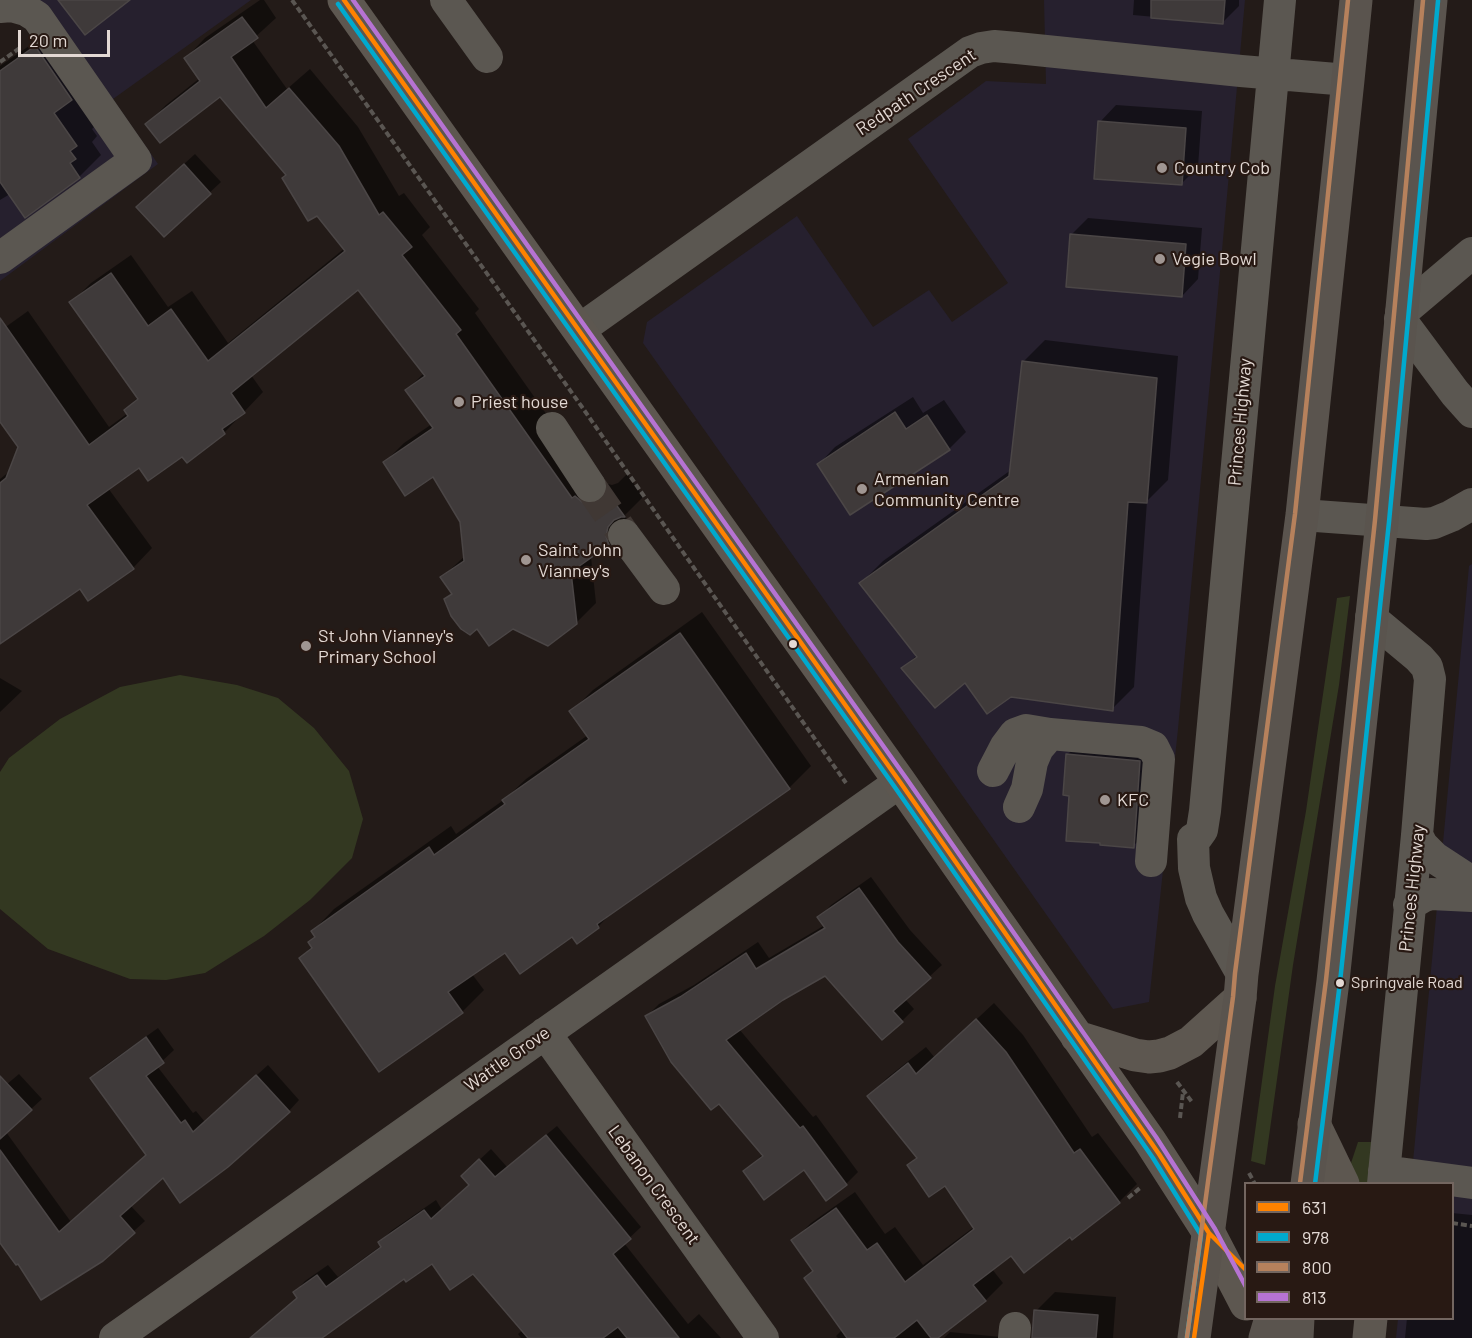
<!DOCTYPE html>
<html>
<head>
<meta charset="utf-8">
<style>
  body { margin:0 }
  #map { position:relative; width:1472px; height:1338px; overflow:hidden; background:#231b18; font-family:Barlow,sans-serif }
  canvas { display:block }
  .legend { position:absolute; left:1244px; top:1182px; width:210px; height:138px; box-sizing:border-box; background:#281913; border:2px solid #736660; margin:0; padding:8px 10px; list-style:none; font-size:18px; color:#e3d9d4 }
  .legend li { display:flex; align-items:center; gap:12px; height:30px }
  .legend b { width:30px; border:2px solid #736660 }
  .scale { position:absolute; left:18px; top:30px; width:92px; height:27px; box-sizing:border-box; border:3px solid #e3d9d4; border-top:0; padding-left:8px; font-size:18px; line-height:21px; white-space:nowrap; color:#e3d9d4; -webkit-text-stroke:4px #281913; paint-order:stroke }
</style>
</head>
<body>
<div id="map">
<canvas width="1472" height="1338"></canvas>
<ul class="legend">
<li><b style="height:8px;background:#ff8200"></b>631</li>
<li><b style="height:8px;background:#00a9ce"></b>978</li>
<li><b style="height:8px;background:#b6815c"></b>800</li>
<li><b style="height:8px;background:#b673d3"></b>813</li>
</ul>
<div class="scale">20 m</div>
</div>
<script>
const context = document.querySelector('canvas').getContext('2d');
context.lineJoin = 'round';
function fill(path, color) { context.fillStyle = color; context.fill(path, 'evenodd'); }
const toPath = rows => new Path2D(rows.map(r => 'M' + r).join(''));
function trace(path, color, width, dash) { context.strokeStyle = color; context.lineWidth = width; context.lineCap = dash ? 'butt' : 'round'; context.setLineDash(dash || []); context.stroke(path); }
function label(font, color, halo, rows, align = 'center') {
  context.font = font + ' Barlow,sans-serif'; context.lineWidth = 4.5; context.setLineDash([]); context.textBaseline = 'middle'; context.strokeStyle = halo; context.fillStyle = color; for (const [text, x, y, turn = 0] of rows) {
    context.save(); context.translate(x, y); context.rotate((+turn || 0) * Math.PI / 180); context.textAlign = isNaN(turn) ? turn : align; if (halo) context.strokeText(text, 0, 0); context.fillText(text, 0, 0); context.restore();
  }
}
fill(toPath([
  [28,0,251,0,113,99,158,164,0,281,0,71,38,44],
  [1044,0,1245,0,1178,729,1149,1002,1113,1009,643,343,647,322,797,216,873,327,929,290,952,322,1008,283,908,139,986,81,1046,84],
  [1472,564,1472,1338,1396,1338,1398,1319,1452,1318,1452,1184,1411,1183,1469,566]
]), '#26202e');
fill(toPath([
  [1350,596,1339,685,1293,965,1265,1165,1251,1161,1275,986,1306,811,1337,598],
  [180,675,237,685,278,698,314,728,349,771,363,819,352,858,310,900,264,936,205,973,166,980,130,979,48,949,0,909,0,772,9,758,60,719,120,687],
  [1358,1142,1374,1142,1369,1183,1353,1183,1350,1166]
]), '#333821');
fill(toPath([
  [260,0,264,0,276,18,252,40,287,89,310,69,358,127,399,196,404,193,430,227,422,235,479,309,475,313,593,480,612,485,618,483,627,474,643,497,625,515,628,524,608,544,591,557,596,603,576,623,512,627,477,627,446,600,453,593,442,577,465,556,461,521,433,475,385,462,404,443,432,424,407,390,425,372,359,288,251,375,263,392,224,433,183,455,139,466,108,488,152,548,133,568,80,587,0,642,0,479,10,471,20,447,0,419,0,331,28,311,109,427,128,413,126,410,138,397,71,303,91,283,131,255,168,307,192,291,228,343,345,248,288,174,221,95,147,124,166,105,200,78,186,58,205,38],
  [1134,0,1239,0,1239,6,1222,23,1133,15],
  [58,26,98,123,92,129,97,136,92,142,101,155,79,177,26,216,10,194,0,200,0,66],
  [1116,105,1202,111,1198,167,1181,184,1100,122],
  [195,154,221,182,164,235,149,196],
  [1088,218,1202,228,1198,279,1182,296,1071,235],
  [1045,340,1178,356,1168,480,1147,501,1134,687,1112,709,903,668,917,655,861,583,883,561,1011,470,1023,362],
  [913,397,923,413,944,400,966,432,949,449,819,464,835,447],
  [702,612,811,766,789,788,614,910,598,927,572,935,505,951,472,974,484,990,462,1012,380,1069,301,958,312,946,316,936,313,931,334,909,451,826,456,834,505,799,526,779,588,735,571,712,593,690],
  [0,678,22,691,0,712],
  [1084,738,1156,745,1150,830,1133,846,1071,795,1068,754],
  [871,877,910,930,942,965,905,999,914,1009,902,1021,825,974,783,999,739,1029,813,1117,816,1115,858,1172,846,1184,804,1168,745,1171,763,1154,719,1102,678,1068,676,1069,647,1016,659,1004,694,985,758,942,769,958,825,925,819,918,831,905],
  [994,1003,1023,1035,1092,1137,1098,1133,1137,1184,1119,1202,1072,1238,1071,1235,1012,1254,992,1269,1003,1283,986,1300,936,1338,838,1338,836,1336,842,1330,806,1278,814,1269,793,1241,811,1223,855,1192,885,1234,895,1227,923,1265,974,1227,945,1184,909,1165,918,1156,869,1096,887,1078,926,1047,935,1058],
  [158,1028,174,1050,157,1066,193,1113,196,1111,205,1122,268,1065,299,1100,289,1111,163,1176,130,1205,145,1221,102,1260,18,1262,0,1241,0,1090,19,1074,42,1099,6,1132,71,1222,147,1155,92,1078,103,1067],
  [557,1126,641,1227,624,1243,688,1324,699,1314,721,1338,521,1338,518,1334,523,1330,473,1272,432,1262,404,1277,316,1338,251,1338,298,1297,295,1292,305,1281,328,1265,338,1277,382,1245,380,1242,391,1231,436,1200,442,1210,471,1184,474,1165,491,1149,507,1167],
  [1452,1213,1472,1215,1472,1338,1405,1338,1407,1318,1452,1318],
  [1055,1292,1116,1297,1113,1338,1034,1338,1036,1311],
  [950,1332,1011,1338,944,1338]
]), '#0007');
const building = toPath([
  [58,0,130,0,85,35,58,0],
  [1151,0,1225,0,1223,24,1151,18,1151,0],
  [242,17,258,38,231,57,266,108,289,88,339,146,379,215,383,212,412,247,402,255,461,330,456,334,572,498,575,496,582,502,592,504,600,501,607,492,625,517,621,517,614,520,608,527,606,536,609,545,571,572,577,624,548,646,513,629,489,646,477,629,470,635,461,629,451,616,444,599,452,594,440,577,464,561,460,522,433,477,405,496,383,462,433,428,405,390,425,376,358,290,231,393,245,413,222,429,225,434,187,463,182,457,148,481,139,468,87,505,134,569,88,601,80,589,0,644,0,483,6,478,18,447,0,422,0,318,89,445,128,416,124,410,138,399,69,302,111,273,148,326,171,309,208,361,345,251,317,216,308,221,282,178,286,175,220,97,160,143,145,124,200,81,184,58,242,17],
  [35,46,72,100,54,113,77,146,70,151,76,159,70,163,80,178,25,218,0,182,0,71,35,46],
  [1098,121,1186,128,1182,185,1094,179,1098,121],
  [184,164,211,194,164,237,136,207,184,164],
  [1070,234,1186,244,1182,297,1066,287,1070,234],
  [1022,361,1157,378,1147,503,1128,502,1113,711,1011,697,987,714,965,683,935,708,901,668,917,657,859,583,1009,476,1022,361],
  [895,412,906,429,927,415,950,450,850,515,817,464,895,412],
  [680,633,790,789,597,924,599,928,577,944,572,937,520,974,505,953,448,992,463,1013,379,1072,299,958,312,948,308,942,315,937,311,931,429,847,434,855,505,804,502,800,589,739,569,711,680,633],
  [1066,754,1140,761,1134,848,1100,845,1100,843,1066,841,1069,796,1063,795,1066,754],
  [859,888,898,942,931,978,893,1011,903,1022,882,1040,825,976,783,1000,726,1040,800,1128,803,1126,847,1185,826,1201,804,1170,764,1200,743,1171,763,1156,719,1104,711,1110,671,1062,645,1016,680,997,746,953,756,969,825,928,817,917,859,888],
  [976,1019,1006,1052,1074,1153,1080,1149,1120,1203,1072,1240,1070,1237,1024,1273,1011,1256,973,1285,986,1301,938,1338,931,1338,917,1320,894,1338,847,1338,804,1278,813,1271,791,1240,836,1208,867,1250,877,1243,905,1282,974,1229,945,1186,929,1197,907,1165,917,1158,867,1096,908,1063,916,1074,976,1019],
  [146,1037,164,1063,146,1076,181,1123,185,1120,193,1132,256,1075,290,1112,228,1167,180,1203,163,1178,120,1216,135,1233,103,1261,41,1300,18,1264,16,1265,0,1243,0,1150,59,1232,146,1155,90,1078,146,1037],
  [0,1076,32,1110,0,1139,0,1076],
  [546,1135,631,1239,613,1254,679,1338,627,1338,618,1327,603,1338,528,1338,473,1274,450,1290,432,1264,406,1282,404,1279,322,1338,250,1338,297,1298,293,1292,317,1275,326,1287,381,1247,378,1242,424,1210,431,1219,469,1185,461,1176,479,1159,495,1177,546,1135],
  [1034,1310,1098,1315,1096,1338,1032,1338,1034,1310]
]);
fill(building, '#3f3a3a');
trace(building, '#4b4646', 1.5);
trace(toPath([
  [590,486,624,535]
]), '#403834', 32, [32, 16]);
trace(toPath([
  [292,0,582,407,694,568,846,783],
  [0,62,21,47],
  [1177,1082,1192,1102],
  [1180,1118,1183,1092],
  [1249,1173,1255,1184],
  [1128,1198,1140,1188],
  [1452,1223,1472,1226]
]), '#5a5652', 4, [6, 3]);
trace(toPath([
  [446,0,487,57],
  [0,7,12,6,26,10,37,17,136,160,0,258],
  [1401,313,1472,253],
  [1400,319,1455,393,1472,412],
  [579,330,970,52,981,48,994,46,1017,48,1241,71,1348,80],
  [552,428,590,486],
  [1302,515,1426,524,1434,523,1451,516,1472,504],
  [624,535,664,589],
  [1371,618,1419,658,1427,667,1430,679,1417,835,1383,1184],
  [993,771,1006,746,1015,734,1026,730,1050,734],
  [1019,807,1027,789,1032,762,1038,748,1050,734,1141,742,1153,747,1159,759,1151,861],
  [1417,835,1422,845,1435,858,1472,882],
  [1409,905,1424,896,1431,894,1472,896],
  [1242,974,1208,914,1201,898,1194,868,1193,839,1197,837,1202,830,1205,811,1280,0],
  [545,1033,763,1338],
  [1384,1171,1472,1183],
  [115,1338,900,782],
  [1014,1338,1015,1328]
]), '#5b5751', 32);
trace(toPath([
  [344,0,900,782,1150,1141,1209,1233,1246,1304],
  [1077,1037,1135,1055,1149,1057,1159,1056,1170,1053,1191,1042,1240,998],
  [1314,1124,1343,1184],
  [1369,1338,1371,1318]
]), '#5d5750', 33);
trace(toPath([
  [1307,1184,1333,981,1382,521,1431,0],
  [1194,1338,1240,998,1242,974,1302,515,1348,80,1356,0],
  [1265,1338,1271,1318],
  [1297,1338,1298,1318]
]), '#5a544e', 33);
trace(toPath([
  [344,0,900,782,1159,1154,1209,1233,1246,1270],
  [1194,1338,1209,1233]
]), '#ff8200', 4.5);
trace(toPath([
  [338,4,894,786,1153,1158,1201,1235,1187,1337],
  [1315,1184,1340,982,1389,522,1438,1]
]), '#00a9ce', 4.5);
trace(toPath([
  [1300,1183,1326,980,1375,520,1423,0],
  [1187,1337,1233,997,1235,973,1295,514,1348,0]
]), '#b6815c', 4.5);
trace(toPath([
  [353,0,906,778,1156,1137,1215,1229,1246,1287]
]), '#b673d3', 4.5);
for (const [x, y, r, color] of [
  [1162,168,6,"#a09692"],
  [1160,259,6,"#a09692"],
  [459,402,6,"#a09692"],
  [862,489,6,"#a09692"],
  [526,560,6,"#a09692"],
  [793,644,5,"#e3d9d4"],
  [306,646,6,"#a09692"],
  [1105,800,6,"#a09692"],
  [1340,983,5,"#e3d9d4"]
]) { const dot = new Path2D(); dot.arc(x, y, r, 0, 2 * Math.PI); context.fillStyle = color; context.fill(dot); trace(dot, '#281913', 2); }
label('16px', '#e3d9d4', '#281913', [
  ["Springvale Road",1351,983]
], 'left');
label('18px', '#e3d9d4', '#281913', [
  ["Redpath Crescent",916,92,-34],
  ["Princes Highway",1240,422,-85],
  ["Princes Highway",1412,888,-84],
  ["Wattle Grove",507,1059,-35],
  ["Lebanon Crescent",654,1185,54]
]);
label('18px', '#e3d9d4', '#281913', [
  ["Country Cob",1174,168],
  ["Vegie Bowl",1172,259],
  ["Priest house",471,402],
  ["Armenian",874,479],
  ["Community Centre",874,500],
  ["Saint John",538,550],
  ["Vianney's",538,571],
  ["St John Vianney's",318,636],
  ["Primary School",318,657],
  ["KFC",1117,800]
], 'left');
</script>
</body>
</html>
